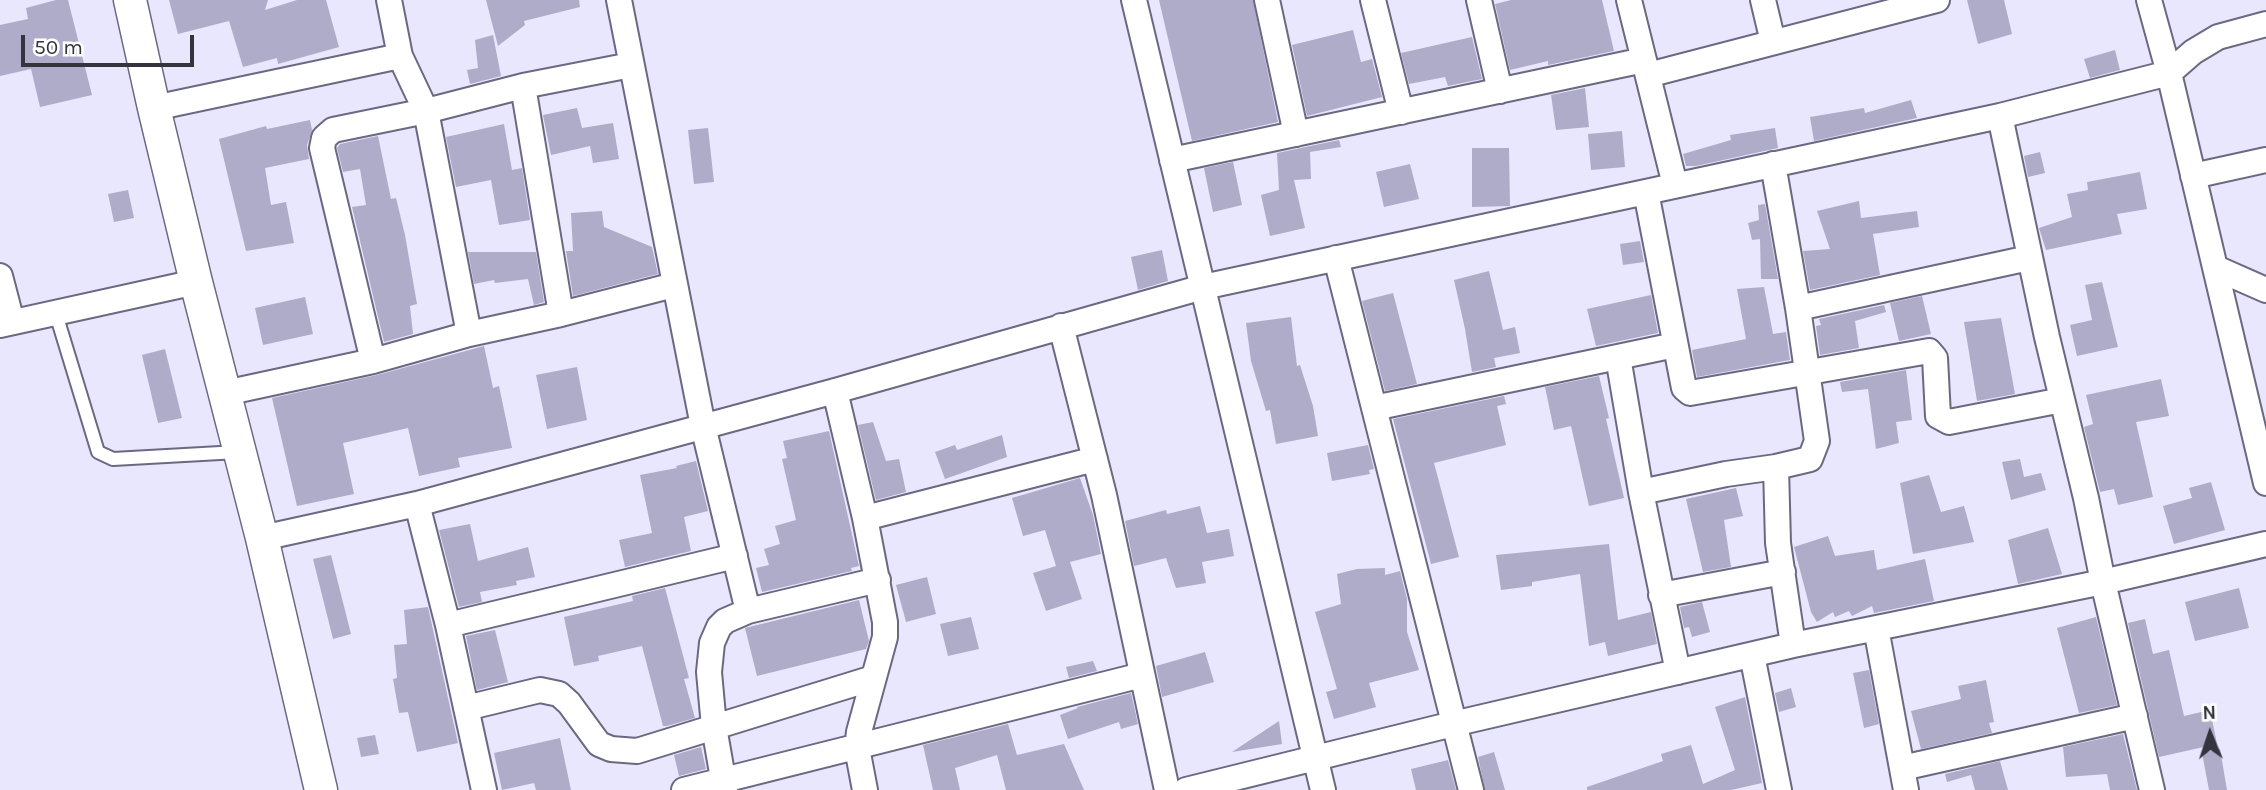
<!DOCTYPE html>
<html>
<head>
<meta charset="utf-8">
<style>
  body { margin:0 }
  #map { position:relative; width:2266px; height:790px; overflow:hidden; background:#e8e7fe; font-family:Karla,sans-serif }
  canvas { display:block }
  .north { position:absolute; left:2175px; top:699px; width:70px; height:70px; -webkit-text-stroke:5px #fff; paint-order:stroke; rotate:358deg; font-size:19px; font-weight:700; line-height:28px; text-align:center; color:#34343f }
  .north::after { content:''; display:block; margin:auto; width:24px; height:32px; background:#34343f; clip-path:polygon(50% 0,100% 100%,50% 72%,0 100%) }
  .scale { position:absolute; left:21px; top:35px; width:173px; height:32px; box-sizing:border-box; border:4px solid #34343f; border-top:0; padding-left:9px; font-size:21px; line-height:24px; white-space:nowrap; color:#34343f; -webkit-text-stroke:5px #fff; paint-order:stroke }
</style>
</head>
<body>
<div id="map">
<canvas width="2266" height="790"></canvas>
<div class="north">N</div>
<div class="scale">50 m</div>
</div>
<script>
const context = document.querySelector('canvas').getContext('2d');
context.lineJoin = 'round';
function fill(path, color) { context.fillStyle = color; context.fill(path, 'evenodd'); }
const toPath = rows => new Path2D(rows.map(r => 'M' + r).join(''));
function trace(path, color, width, dash) { context.strokeStyle = color; context.lineWidth = width; context.lineCap = dash ? 'butt' : 'round'; context.setLineDash(dash || []); context.stroke(path); }
fill(toPath([
  [56,0,68,0,92,95,40,107,31,69,0,76,0,25,28,19,26,8],
  [169,0,268,0,265,10,297,0,326,0,339,47,278,64,277,58,243,67,229,21,178,34],
  [486,0,579,0,580,7,524,21,525,25,498,46],
  [1159,0,1253,0,1278,122,1192,141],
  [1511,0,1602,0,1614,51,1548,65,1548,61,1510,70,1495,4],
  [1967,0,2004,0,2012,34,1978,44],
  [1353,30,1361,62,1372,59,1382,97,1307,116,1292,45],
  [493,35,501,76,470,84,467,70,478,68,475,40],
  [1472,37,1482,79,1448,86,1445,77,1409,84,1401,53],
  [2115,50,2120,70,2090,78,2084,59],
  [1585,88,1589,127,1556,130,1551,95],
  [1911,100,1917,118,1814,141,1810,117,1864,108,1865,113],
  [577,108,582,128,613,123,619,159,593,163,590,146,551,155,543,115],
  [310,120,312,130,307,145,309,159,265,168,271,205,286,202,294,243,246,251,219,139,266,126,267,129],
  [504,124,512,170,522,168,530,220,499,225,491,180,456,187,446,137],
  [708,128,714,182,694,184,688,130],
  [1775,128,1778,148,1696,166,1686,166,1683,154,1731,140,1730,135],
  [1622,131,1625,167,1591,170,1588,134],
  [378,136,391,199,396,198,405,235,417,304,410,306,413,334,384,342,352,207,366,205,360,169,343,172,337,148,340,144],
  [1339,140,1341,147,1310,152,1311,179,1294,180,1305,228,1270,236,1261,195,1279,190,1277,153],
  [1472,148,1509,148,1510,206,1472,207],
  [2040,152,2045,173,2028,177,2024,156],
  [1233,162,1242,205,1213,212,1204,168],
  [1410,164,1419,199,1384,207,1376,172],
  [2140,172,2147,209,2117,214,2122,234,2046,250,2039,228,2072,217,2067,194,2088,190,2087,182],
  [128,190,134,218,114,222,108,194],
  [1859,201,1861,218,1917,211,1919,227,1873,234,1880,275,1810,290,1803,251,1830,249,1817,211],
  [1765,204,1778,279,1761,279,1760,239,1752,240,1748,223,1759,220,1758,205],
  [602,211,604,227,652,247,658,274,573,296,566,251,573,251,571,213],
  [1640,241,1644,262,1623,265,1620,244],
  [1162,250,1168,281,1138,290,1131,257],
  [468,252,536,252,544,302,534,305,528,279,495,283,494,280,474,284],
  [1489,271,1503,330,1515,327,1520,353,1494,358,1496,367,1472,372,1465,329,1454,280],
  [2102,282,2118,347,2077,356,2070,325,2092,320,2085,285],
  [1764,287,1773,334,1786,332,1790,360,1697,377,1692,350,1746,339,1737,289],
  [1393,293,1417,384,1385,391,1362,301],
  [1651,295,1658,333,1596,346,1587,309],
  [1922,296,1931,334,1899,341,1890,303],
  [305,297,313,334,263,345,255,308],
  [1884,305,1886,312,1855,321,1859,348,1820,355,1816,326,1821,325,1819,319],
  [1291,317,1297,366,1300,365,1313,406,1318,436,1276,444,1270,410,1266,411,1251,361,1246,323],
  [2001,318,2015,394,1977,401,1964,322],
  [484,346,493,388,499,386,512,448,458,458,460,467,419,476,408,428,343,443,354,494,297,506,272,398,377,375],
  [165,349,182,418,158,423,142,355],
  [577,367,587,420,547,429,536,375],
  [1906,370,1912,420,1896,422,1899,443,1876,449,1868,389,1842,392,1840,382],
  [1599,376,1609,418,1606,419,1624,498,1589,506,1571,426,1554,430,1545,387],
  [2161,379,2169,416,2136,422,2153,497,2118,505,2114,489,2100,492,2084,427,2093,424,2086,395],
  [1504,396,1506,404,1497,406,1506,445,1434,463,1459,557,1431,564,1393,419],
  [873,422,886,461,899,459,906,492,876,500,858,425],
  [829,431,859,566,851,568,852,571,762,592,756,568,769,565,764,549,780,544,775,526,796,520,782,459,787,458,783,441],
  [1002,435,1007,457,945,479,935,452,955,445,957,450],
  [1368,445,1374,469,1369,470,1370,474,1332,481,1327,453],
  [2020,459,2024,477,2041,473,2046,490,2011,500,2002,462],
  [696,461,708,511,684,517,691,551,625,567,619,540,652,533,640,475,677,468,676,466],
  [1929,475,1941,512,1964,506,1974,542,1913,554,1900,483],
  [1080,478,1093,515,1101,554,1070,562,1082,599,1046,611,1033,573,1056,566,1045,530,1023,536,1012,498],
  [2211,482,2225,530,2174,544,2163,506,2192,498,2189,488],
  [1736,488,1743,516,1724,520,1731,567,1703,572,1686,499],
  [1200,506,1207,533,1229,529,1234,556,1202,562,1206,583,1176,588,1166,558,1134,566,1125,521,1166,510,1167,514],
  [470,524,478,561,528,547,535,577,516,581,517,585,480,592,482,602,459,607,439,530],
  [2048,528,2062,574,2018,584,2008,540],
  [1828,536,1835,556,1874,550,1877,570,1925,559,1934,601,1874,613,1872,606,1852,616,1849,611,1835,617,1833,612,1817,622,1811,612,1794,547],
  [1609,544,1618,620,1651,612,1657,644,1608,656,1605,642,1589,646,1580,574,1532,582,1532,586,1501,590,1496,555],
  [331,555,351,634,333,639,313,559],
  [1385,568,1385,575,1400,571,1407,599,1407,632,1419,670,1369,683,1376,707,1334,719,1326,692,1337,689,1315,612,1341,604,1337,574,1357,569],
  [927,577,936,614,906,622,896,585],
  [665,588,689,678,684,679,695,718,667,726,663,726,642,646,598,656,599,661,574,666,564,617,633,601,632,596],
  [2239,588,2249,628,2195,641,2185,602],
  [859,600,869,641,866,649,757,676,745,628],
  [1702,602,1710,632,1692,637,1689,627,1684,628,1680,607],
  [428,607,458,743,417,752,408,712,399,713,393,679,397,678,394,645,407,644,404,610],
  [971,617,979,649,948,656,940,624],
  [2096,617,2117,705,2079,713,2057,628],
  [2145,619,2153,654,2169,650,2184,716,2210,710,2217,744,2159,757,2128,623],
  [495,630,508,682,477,690,466,636],
  [1205,652,1214,682,1162,697,1156,666],
  [1093,661,1097,671,1069,678,1066,667],
  [1869,670,1879,724,1864,728,1853,673],
  [1986,680,1994,722,1989,723,1992,733,1921,749,1911,711,1961,699,1958,686],
  [1791,688,1796,707,1779,712,1775,693],
  [1131,693,1138,724,1121,729,1119,722,1068,739,1060,715,1078,708,1077,707],
  [1745,697,1762,783,1731,790,1587,790,1587,787,1663,761,1661,754,1691,745,1703,784,1735,770,1715,707],
  [1279,721,1282,744,1232,752],
  [1008,724,1017,755,1064,744,1084,790,1006,790,997,755,955,768,960,790,933,790,923,745],
  [2123,734,2137,790,2110,790,2107,774,2066,777,2063,747],
  [375,735,379,754,361,757,357,738],
  [560,738,571,790,536,790,534,783,502,790,494,753],
  [701,747,706,769,679,776,674,755],
  [2220,749,2227,790,2209,790,2202,753],
  [1494,752,1505,790,1485,790,1478,757],
  [1448,760,1456,790,1416,790,1411,769],
  [2000,761,2008,790,1975,790,1971,775,1947,782,1945,774]
]), '#aeacc8');
const service = toPath([
  [56,314,98,452,113,459,238,452]
]);
const minor = toPath([
  [389,0,400,56,426,111,469,334],
  [619,0,703,426,748,611],
  [1134,0,1323,790],
  [1267,0,1296,134],
  [1373,0,1401,112],
  [1479,0,1500,91],
  [1629,0,1675,185],
  [1763,0,1773,42],
  [2149,0,2169,73,2266,483],
  [1648,75,1937,0],
  [523,86,561,314],
  [154,108,400,56],
  [2000,116,2047,337,2086,498,2103,582,2152,790],
  [1172,160,1644,60],
  [1773,164,1798,308,1817,441,1810,459,1776,467],
  [2193,176,2266,160],
  [1646,192,1684,388,1690,393,1929,351,1935,358,1938,416,1949,422,2062,400],
  [1336,258,1471,790],
  [2216,268,2266,290],
  [0,276,12,322],
  [1798,308,2029,258],
  [0,325,196,282],
  [1061,326,1104,495,1167,790],
  [1618,357,1641,492,1678,672],
  [373,361,322,148,324,138,333,130,426,111,523,86,631,65],
  [835,391,865,518,885,622,885,637,859,732,857,748,865,790],
  [225,393,373,361,469,334,561,314,674,285],
  [1374,408,1675,345],
  [1641,492,1726,474,1776,467,1778,543,1793,645],
  [417,504,448,625,484,790],
  [865,518,1095,459],
  [262,538,417,504,835,391,1203,287,2000,116,2169,73,2193,52,2218,37,2266,24],
  [1661,595,1783,572],
  [448,625,735,556],
  [1876,628,1906,790],
  [1752,655,1779,790],
  [466,708,540,690,559,694,569,703,599,744,611,749,637,751,873,678],
  [1902,768,2135,716],
  [684,790,1142,675],
  [725,790,714,727,709,672,712,643,719,627,725,621,748,611,878,580],
  [1186,790,1453,724,1793,645,2103,582,2266,544]
]);
const tertiary = toPath([
  [130,0,154,108,196,282,262,538,321,790]
]);
trace(service, '#6a6982', 16);
trace(minor, '#6a6982', 28);
trace(tertiary, '#6a6982', 35);
trace(service, '#fff', 12);
trace(minor, '#fff', 24);
trace(tertiary, '#fff', 32);
</script>
</body>
</html>
